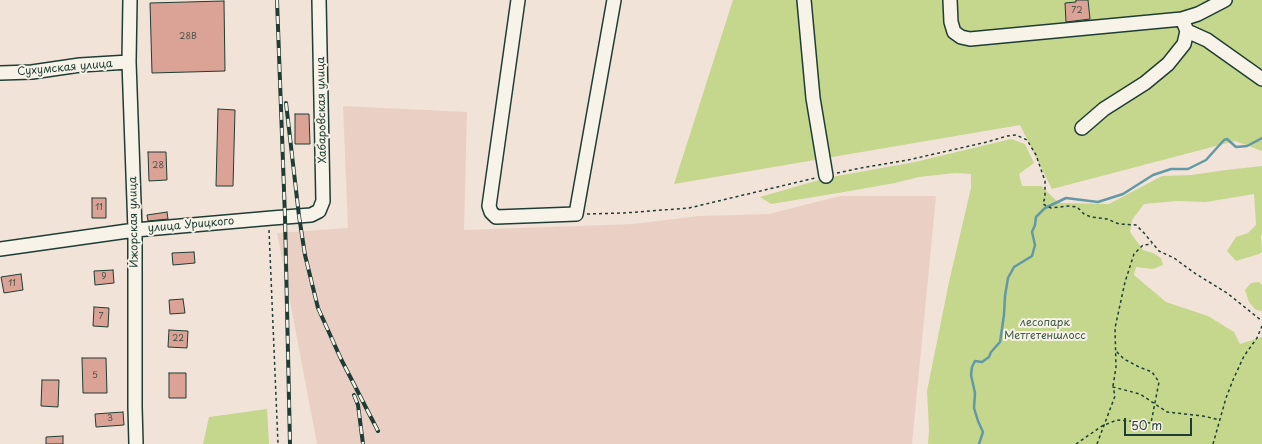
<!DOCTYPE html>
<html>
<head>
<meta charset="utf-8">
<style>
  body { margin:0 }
  #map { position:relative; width:1262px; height:444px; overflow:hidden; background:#f1e3d8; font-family:"Playpen Sans",sans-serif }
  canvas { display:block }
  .scale { position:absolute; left:1124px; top:418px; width:68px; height:18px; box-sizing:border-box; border:2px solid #1f3d34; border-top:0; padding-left:5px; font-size:12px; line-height:14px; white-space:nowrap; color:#1f3d34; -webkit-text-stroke:3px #f7f3e8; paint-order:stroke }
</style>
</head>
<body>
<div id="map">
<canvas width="1262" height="444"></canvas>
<div class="scale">50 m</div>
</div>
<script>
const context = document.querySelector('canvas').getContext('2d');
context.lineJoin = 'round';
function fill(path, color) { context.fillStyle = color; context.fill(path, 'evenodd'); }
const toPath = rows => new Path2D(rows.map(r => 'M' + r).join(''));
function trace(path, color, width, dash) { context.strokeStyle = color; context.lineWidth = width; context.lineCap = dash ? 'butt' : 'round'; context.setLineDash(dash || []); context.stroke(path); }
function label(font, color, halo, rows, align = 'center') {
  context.font = font + ' "Playpen Sans",sans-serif'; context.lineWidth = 4; context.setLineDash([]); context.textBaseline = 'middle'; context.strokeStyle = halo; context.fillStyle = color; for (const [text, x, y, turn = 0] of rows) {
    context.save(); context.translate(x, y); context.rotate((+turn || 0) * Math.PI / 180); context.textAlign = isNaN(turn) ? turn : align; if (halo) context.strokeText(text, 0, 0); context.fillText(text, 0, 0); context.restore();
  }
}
fill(toPath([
  [343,106,467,112,464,230,633,224,699,216,769,214,840,196,936,196,912,444,317,444,277,233,348,228]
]), '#ead0c4');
fill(toPath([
  [733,0,1262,0,1262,151,1235,141,1052,189,1020,125,674,184],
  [1011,139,1025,144,1034,163,1019,174,1022,186,1041,186,1059,203,1109,204,1162,176,1191,175,1226,170,1262,166,1262,234,1261,236,1262,252,1259,254,1236,261,1227,251,1236,237,1248,233,1256,225,1254,194,1206,202,1177,201,1144,204,1132,220,1130,232,1143,250,1153,253,1161,258,1163,265,1153,269,1136,267,1134,275,1166,302,1208,316,1234,332,1240,344,1262,337,1262,444,928,444,929,430,927,391,949,282,971,188,971,174,955,173,919,177,895,183,838,193,771,204,760,197,826,178,915,162],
  [1259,282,1262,285,1262,311,1256,310,1249,302,1245,290,1251,283],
  [267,409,269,444,203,444,209,417]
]), '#c4d78c');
trace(toPath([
  [979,444,983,432,978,421,974,408,975,393,971,375,972,367,975,361,982,362,989,357,991,352,1000,342,1004,315,1005,296,1008,278,1014,267,1032,256,1035,245,1032,232,1035,225,1036,217,1045,208,1066,198,1098,202,1123,194,1153,175,1171,169,1188,169,1206,160,1224,140,1227,139,1236,147,1247,146,1262,138]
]), '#6398a6', 2.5);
const building = toPath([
  [1076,0,1088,0,1090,19,1066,22,1065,3,1076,2,1076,0],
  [224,1,225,71,152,73,150,3,224,1],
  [218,109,235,110,233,186,216,186,218,109],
  [295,114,309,114,310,144,295,144,295,114],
  [148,152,166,152,167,180,149,181,148,152],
  [92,198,106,198,106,218,92,218,92,198],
  [167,212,168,219,148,221,147,215,167,212],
  [194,252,195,263,173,265,172,253,194,252],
  [113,270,114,283,95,285,94,271,113,270],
  [21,274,23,290,4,293,1,277,21,274],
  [183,299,185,313,170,314,169,300,183,299],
  [94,307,109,308,108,327,93,326,94,307],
  [169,330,188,331,187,348,168,347,169,330],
  [82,358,106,358,107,393,83,393,82,358],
  [169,373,186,373,186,398,169,398,169,373],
  [42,380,59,380,58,407,41,406,42,380],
  [123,412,124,425,96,427,95,414,123,412],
  [63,436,63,444,46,444,46,437,63,436]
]);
fill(building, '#dba296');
trace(building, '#1f3d34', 1);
const minor = toPath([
  [130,0,129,62,135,230,135,407,136,444],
  [518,0,489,206,491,212,496,217,576,214,614,0],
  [804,0,813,98,826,176],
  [950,0,951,22,954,32,961,37,970,39,1182,19,1198,14,1225,0],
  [1187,31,1207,40,1262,79],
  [0,73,32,72,80,65,129,62],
  [1082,128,1104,109,1145,83,1168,64,1184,44,1187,31,1182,19],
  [0,249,135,230,272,218,311,215,319,211,323,201,319,0]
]);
trace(minor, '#1f3d34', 16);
trace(toPath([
  [837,173,866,167,908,160,987,142,1007,136,1016,135,1027,140,1036,155,1045,181,1045,197,1043,204,1051,208,1069,206,1077,207,1084,214,1091,217,1107,219,1119,224,1136,225,1144,233,1159,251,1174,258,1196,274,1227,293,1262,321],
  [587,214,624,213,689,208,815,178],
  [269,230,278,444],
  [1113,386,1116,367,1115,328,1125,282,1134,254,1143,245,1152,244],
  [1076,444,1102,426,1117,420,1151,423,1159,382,1152,372,1139,367,1124,359,1116,351],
  [1097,444,1115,396,1113,387,1140,394,1167,412,1203,416,1220,420],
  [1213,444,1226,398,1233,380,1244,356,1257,338,1262,326]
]), '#1f3d34', 1.5, [3, 3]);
trace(minor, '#f7f3e8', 13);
const rail = toPath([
  [277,0,285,217,290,444],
  [286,103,299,216,305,255,318,308,341,359,378,431],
  [354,395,358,405,363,444]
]);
trace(rail, '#1f3d34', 4);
trace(rail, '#f7f3e8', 2.5, [8]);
label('9px', '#4e564c', null, [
  ["72",1077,11],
  ["28В",188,37],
  ["28",158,166],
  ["11",99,208],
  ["9",104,277],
  ["11",12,284],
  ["7",101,317],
  ["22",178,339],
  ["5",95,376],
  ["3",110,419]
]);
label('11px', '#1f3d34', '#f7f3e8', [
  ["Сухумская улица",65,68,-5],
  ["Хабаровская улица",322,110,-91],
  ["Ижорская улица",134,222,-91],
  ["улица Урицкого",191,225,-5]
]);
label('11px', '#405c46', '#f7f3e8', [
  ["лесопарк",1045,323],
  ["Метгетеншлосс",1045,336]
]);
</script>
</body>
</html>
